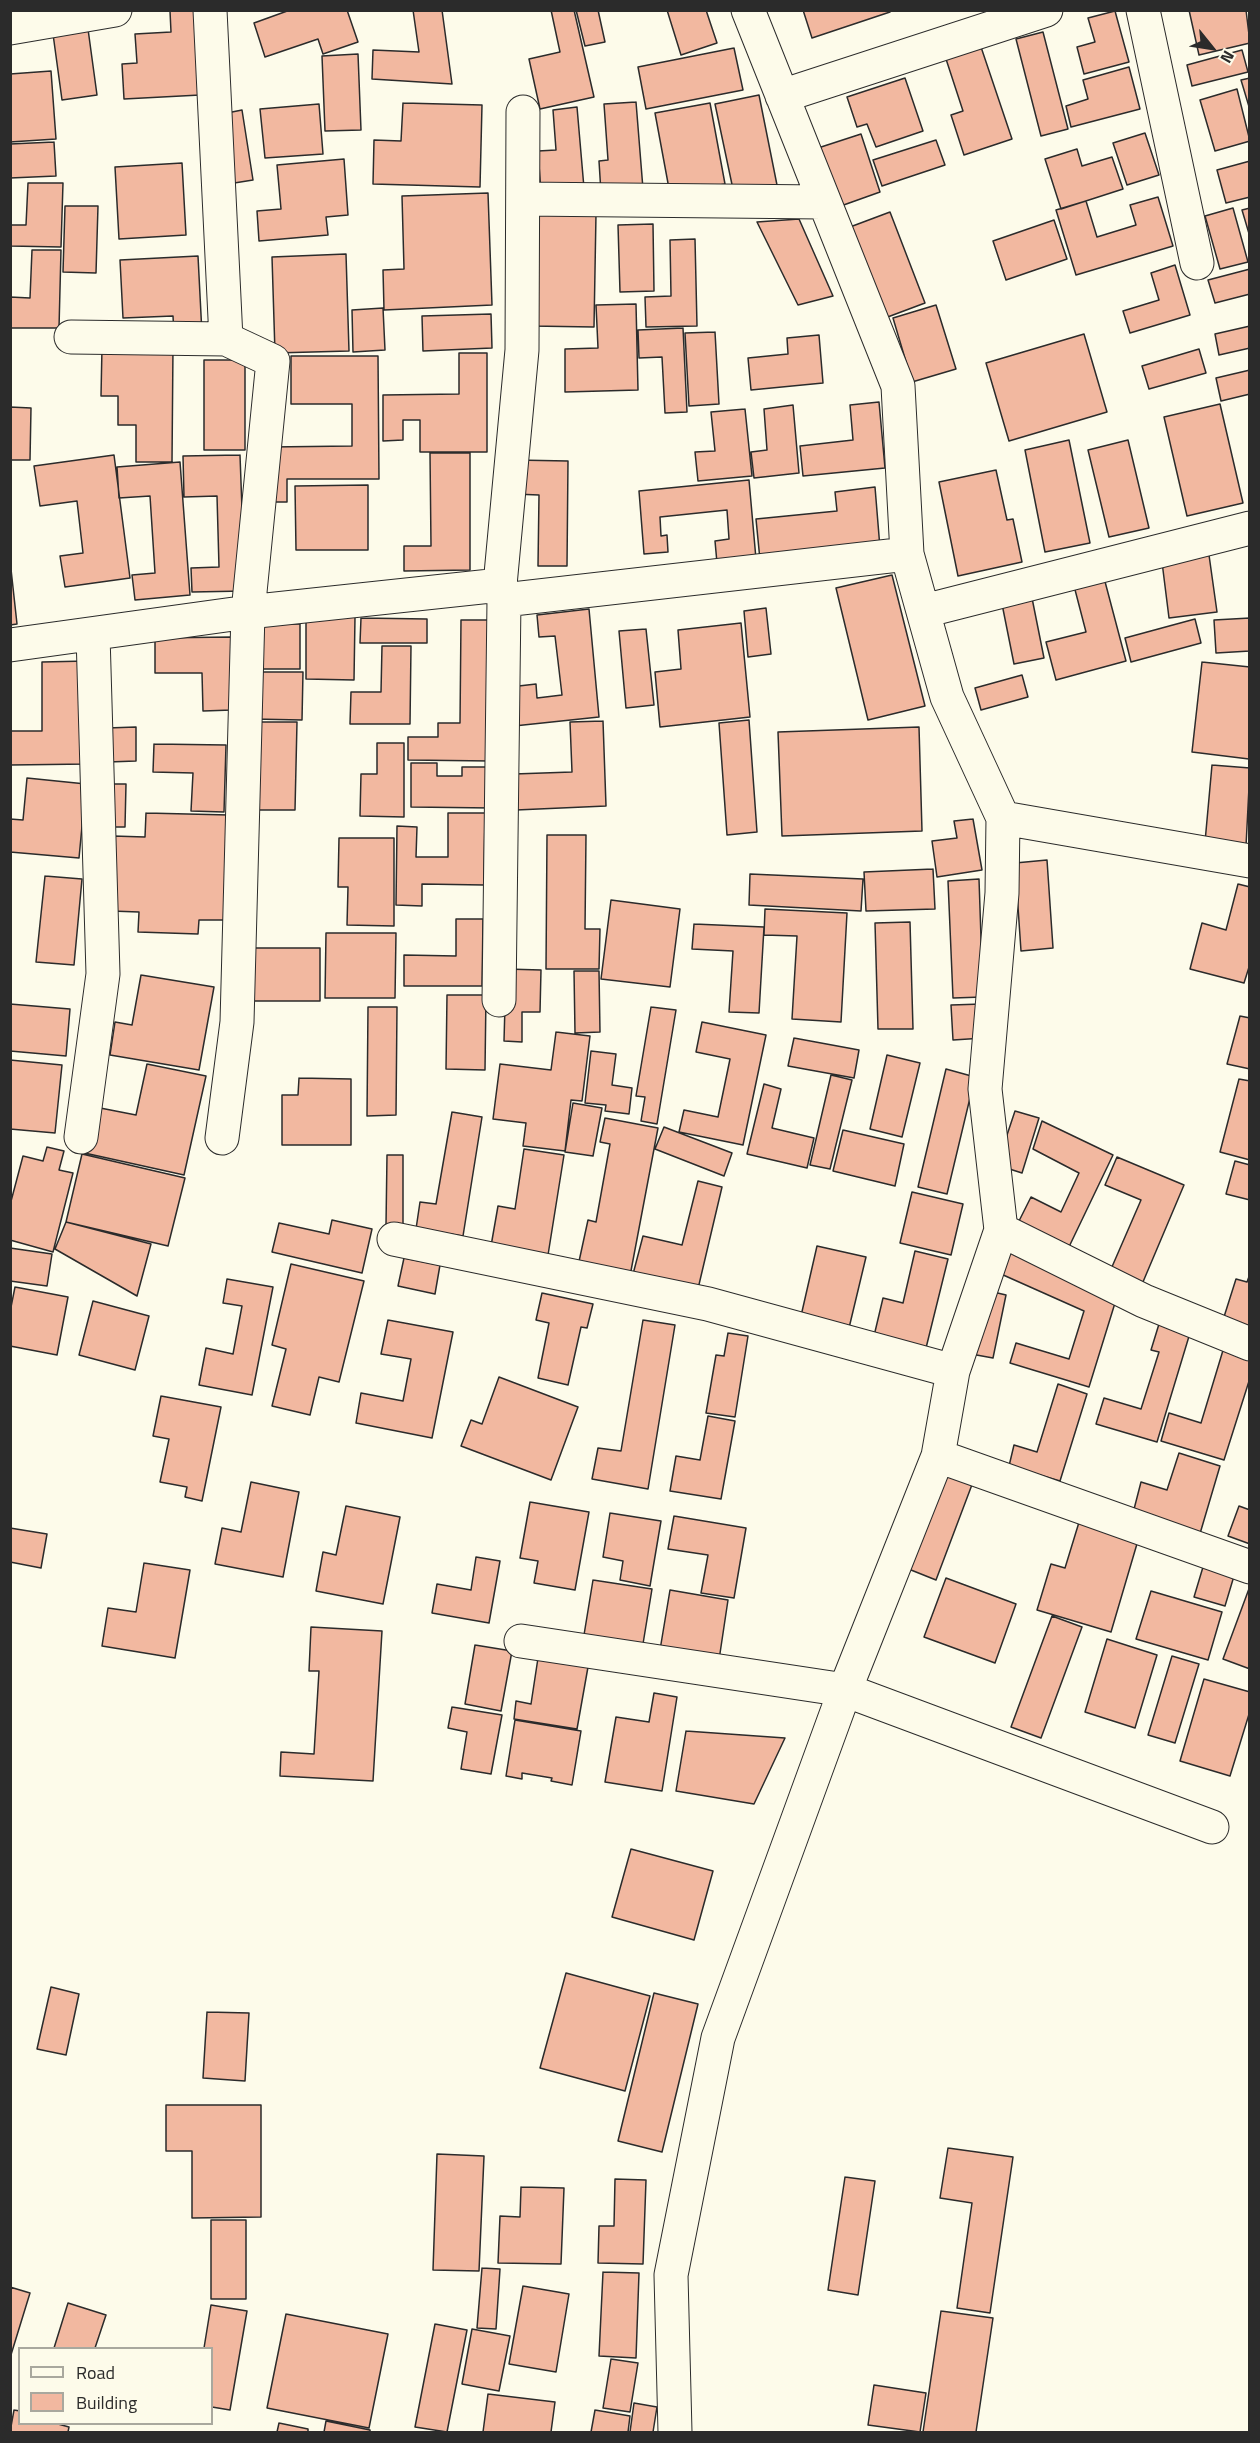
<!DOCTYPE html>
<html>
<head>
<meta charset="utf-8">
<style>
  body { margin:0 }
  #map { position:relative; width:1260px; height:2443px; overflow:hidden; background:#fdfbea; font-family:"Titillium Web",sans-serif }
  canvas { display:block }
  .frame { position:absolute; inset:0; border:12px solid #2b2b2b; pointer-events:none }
  .legend { position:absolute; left:18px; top:2347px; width:195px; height:78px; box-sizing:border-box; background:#fdfbea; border:2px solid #a9a89e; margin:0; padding:8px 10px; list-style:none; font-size:18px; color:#2b2b2b }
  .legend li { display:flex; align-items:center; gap:12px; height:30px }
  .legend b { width:30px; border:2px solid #a9a89e }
  .north { position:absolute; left:1182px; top:18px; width:60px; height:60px; -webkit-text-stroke:4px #fdfbea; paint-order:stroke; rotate:120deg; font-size:16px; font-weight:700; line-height:24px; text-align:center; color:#2b2b2b }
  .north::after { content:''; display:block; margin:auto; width:21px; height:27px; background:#2b2b2b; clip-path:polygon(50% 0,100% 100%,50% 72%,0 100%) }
</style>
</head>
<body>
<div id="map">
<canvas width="1260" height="2443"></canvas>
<div class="frame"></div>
<ul class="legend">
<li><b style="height:8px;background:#fdfbea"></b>Road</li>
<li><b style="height:16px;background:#f2b8a0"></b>Building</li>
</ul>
<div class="north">N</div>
</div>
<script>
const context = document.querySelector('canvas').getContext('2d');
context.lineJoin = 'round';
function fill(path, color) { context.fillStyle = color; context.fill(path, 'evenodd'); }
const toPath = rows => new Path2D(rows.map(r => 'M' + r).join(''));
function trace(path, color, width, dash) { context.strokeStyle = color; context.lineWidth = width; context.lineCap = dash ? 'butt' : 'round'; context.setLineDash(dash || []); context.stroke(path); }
const building = toPath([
  [196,10,200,95,124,99,122,64,137,63,135,34,171,32,170,11,196,10],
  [290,10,347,10,358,42,323,54,318,39,265,57,254,23,290,10],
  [413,10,442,10,452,84,372,79,373,50,419,52,413,10],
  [551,10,574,10,594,97,540,109,529,59,560,52,551,10],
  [576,10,598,10,605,42,585,46,576,10],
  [667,10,706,10,717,43,681,55,667,10],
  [803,10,890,10,890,12,812,38,803,10],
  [1189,10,1246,10,1250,43,1199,55,1189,10],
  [1115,11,1129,62,1084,74,1077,47,1095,42,1088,18,1115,11],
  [88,29,97,95,62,100,53,34,88,29],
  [1043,32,1068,129,1041,136,1016,39,1043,32],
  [981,47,1012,139,964,155,951,115,963,111,946,59,981,47],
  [734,48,743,90,646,109,638,67,734,48],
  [1242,50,1248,72,1192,86,1187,65,1242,50],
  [358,54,361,130,325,131,322,56,358,54],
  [1129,67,1140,109,1071,127,1066,106,1088,99,1083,80,1129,67],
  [51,71,56,139,10,142,10,74,51,71],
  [905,78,923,131,876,147,867,124,857,127,847,97,905,78],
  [1250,78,1250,110,1241,80,1250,78],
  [1237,89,1250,141,1215,151,1200,100,1237,89],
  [759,95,777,185,734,194,715,104,759,95],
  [636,102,643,189,601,193,599,161,608,160,604,104,636,102],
  [403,103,482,105,480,187,373,184,374,140,401,141,403,103],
  [710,103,725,184,670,194,655,113,710,103],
  [319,104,323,154,265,158,260,109,319,104],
  [577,107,584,188,541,192,538,151,556,150,553,110,577,107],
  [242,110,253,180,228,184,217,115,242,110],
  [1145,133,1159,175,1127,185,1113,143,1145,133],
  [861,134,880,192,838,207,818,148,861,134],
  [936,140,945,165,882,186,873,160,936,140],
  [54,142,56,176,10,178,10,144,54,142],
  [1077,149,1082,166,1112,157,1123,189,1061,209,1045,159,1077,149],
  [344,159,348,215,326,217,328,235,259,241,257,211,281,209,277,165,344,159],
  [1250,161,1250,197,1226,203,1217,170,1250,161],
  [182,163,186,235,119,239,115,167,182,163],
  [28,183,63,183,61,247,10,246,10,225,26,225,28,183],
  [488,193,492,305,384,310,383,270,404,269,402,196,488,193],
  [1158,197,1173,246,1076,275,1056,210,1086,201,1097,237,1136,225,1130,205,1158,197],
  [65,206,98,206,96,273,63,272,65,206],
  [1233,208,1248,262,1220,269,1205,216,1233,208],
  [1250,208,1250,237,1242,210,1250,208],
  [890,212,925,303,885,318,850,227,890,212],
  [533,213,596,214,594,327,531,326,533,213],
  [799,219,833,296,798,305,757,222,799,219],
  [1054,220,1067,259,1006,280,993,241,1054,220],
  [653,224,654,291,620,292,618,225,653,224],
  [695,239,697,326,646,327,645,297,671,296,670,240,695,239],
  [32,250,61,250,59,328,10,328,10,297,30,298,32,250],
  [346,254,349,351,275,353,272,257,346,254],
  [198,256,202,334,174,335,173,316,123,318,120,260,198,256],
  [1175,265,1190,315,1130,333,1123,311,1159,300,1151,273,1175,265],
  [1250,269,1250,294,1215,303,1208,280,1250,269],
  [636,304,638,390,565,392,565,349,598,348,596,305,636,304],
  [936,305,956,369,912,382,893,318,936,305],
  [383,308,385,350,353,352,352,310,383,308],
  [491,314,492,348,423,351,422,316,491,314],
  [1250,326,1250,348,1219,355,1215,334,1250,326],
  [683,328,687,412,665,413,662,357,639,358,638,330,683,328],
  [715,332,719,404,689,406,685,333,715,332],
  [1084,334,1107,412,1009,441,986,363,1084,334],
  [819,335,823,383,751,390,748,358,788,354,787,338,819,335],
  [102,347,173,347,172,462,136,462,136,425,118,425,118,396,101,396,102,347],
  [1199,349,1206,373,1149,389,1142,366,1199,349],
  [459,353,487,353,487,452,420,452,420,420,403,420,403,440,383,441,383,395,459,394,459,353],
  [291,356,378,356,379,479,287,479,287,502,269,502,269,447,352,446,352,404,291,404,291,356],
  [204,360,245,360,245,450,204,450,204,360],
  [1250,370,1250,394,1221,401,1216,378,1250,370],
  [879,402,885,468,803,476,800,446,853,440,850,405,879,402],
  [1220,404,1243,503,1187,516,1164,417,1220,404],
  [793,405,799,473,754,478,751,452,767,450,764,409,793,405],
  [10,407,31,408,30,460,10,460,10,407],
  [745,409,752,476,698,481,695,452,715,451,711,412,745,409],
  [1069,440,1090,543,1045,552,1025,450,1069,440],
  [1128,440,1149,528,1109,537,1088,450,1128,440],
  [430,453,470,453,470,570,404,571,404,546,431,546,430,453],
  [114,455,130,578,65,587,60,556,83,553,77,501,40,506,34,466,114,455],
  [240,455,245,591,192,592,191,568,219,567,217,496,184,497,183,456,240,455],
  [515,460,568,461,567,566,538,566,539,495,514,494,515,460],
  [180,462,190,595,135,600,132,575,155,573,150,496,119,498,117,467,180,462],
  [996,470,1007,520,1013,519,1022,562,958,576,939,482,996,470],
  [749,480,756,559,717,563,715,541,729,539,727,510,660,517,661,536,667,535,668,552,644,554,639,491,749,480],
  [368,485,368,550,296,550,295,486,368,485],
  [875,487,880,548,760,560,756,519,837,511,835,492,875,487],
  [1209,555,1217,612,1169,618,1162,562,1209,555],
  [10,560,17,624,10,625,10,560],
  [1103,574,1126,661,1056,680,1046,642,1086,632,1073,582,1103,574],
  [892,575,925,706,868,720,836,588,892,575],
  [1032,598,1044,658,1014,664,1002,604,1032,598],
  [766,608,771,654,748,657,744,611,766,608],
  [589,609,599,717,514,726,510,687,536,684,537,698,562,695,555,636,539,637,537,615,589,609],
  [306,617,355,617,354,680,306,679,306,617],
  [361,618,427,619,427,643,360,643,361,618],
  [1250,618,1250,651,1216,653,1214,620,1250,618],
  [1195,619,1201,643,1131,662,1125,638,1195,619],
  [461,620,492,620,491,761,408,760,408,737,438,737,438,723,460,723,461,620],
  [741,623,750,717,660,727,655,672,681,669,678,630,741,623],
  [255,624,300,624,300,669,254,669,255,624],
  [646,629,654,705,626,708,619,631,646,629],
  [231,637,232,710,203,711,202,673,155,673,155,638,231,637],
  [382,646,411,646,410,724,350,724,351,692,381,692,382,646],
  [87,661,88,764,10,765,10,731,42,731,42,662,87,661],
  [1202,662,1250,667,1249,759,1192,752,1202,662],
  [253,672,303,672,302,720,253,719,253,672],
  [1022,675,1028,697,981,710,975,688,1022,675],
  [749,720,757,832,727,835,719,723,749,720],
  [603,721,606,806,516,810,514,774,572,772,570,722,603,721],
  [252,722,297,722,295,810,251,810,252,722],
  [136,727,136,761,108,762,107,728,136,727],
  [919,727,922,831,782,836,778,732,919,727],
  [377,743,404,743,404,817,360,816,361,774,377,774,377,743],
  [154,744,226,745,224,812,191,811,193,773,153,772,154,744],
  [411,763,437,763,437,776,462,776,462,767,493,767,492,808,411,807,411,763],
  [1212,765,1250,768,1246,846,1205,842,1212,765],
  [27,778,86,784,79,858,10,852,10,819,23,820,27,778],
  [106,784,126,784,125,827,105,827,106,784],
  [146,813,229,815,226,920,199,920,198,934,138,932,139,912,111,911,113,836,145,837,146,813],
  [448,813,485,813,484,885,422,884,422,906,396,905,397,826,417,827,416,857,448,857,448,813],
  [973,819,982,870,937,877,932,841,957,838,954,821,973,819],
  [547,835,586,835,585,929,600,929,599,969,546,969,547,835],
  [339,838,394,838,394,926,347,925,348,887,338,887,339,838],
  [1047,860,1053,948,1021,951,1015,863,1047,860],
  [933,869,935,909,866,911,864,872,933,869],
  [750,874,863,879,861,911,749,905,750,874],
  [45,876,82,879,74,965,36,962,45,876],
  [979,879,983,997,953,998,948,881,979,879],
  [1238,884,1250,887,1250,964,1244,983,1190,969,1202,923,1226,930,1238,884],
  [611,900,680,909,670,987,601,979,611,900],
  [765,909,847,913,841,1022,792,1019,797,936,764,935,765,909],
  [456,919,483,919,482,986,404,986,404,955,456,956,456,919],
  [910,922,913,1029,878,1029,875,923,910,922],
  [694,924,764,927,759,1013,729,1012,733,951,692,949,694,924],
  [326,933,396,933,395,998,325,998,326,933],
  [242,948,320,948,320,1001,242,1001,242,948],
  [506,969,541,970,540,1012,522,1012,522,1042,504,1041,506,969],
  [574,971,599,971,600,1032,575,1033,574,971],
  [141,975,214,987,199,1070,110,1055,115,1022,132,1025,141,975],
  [447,995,486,995,485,1070,446,1069,447,995],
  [10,1004,70,1009,66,1056,10,1051,10,1004],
  [982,1004,984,1038,953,1040,951,1005,982,1004],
  [368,1007,397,1007,396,1115,367,1116,368,1007],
  [651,1007,676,1010,657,1124,641,1121,645,1097,636,1096,651,1007],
  [1240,1016,1250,1018,1250,1069,1227,1064,1240,1016],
  [702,1022,766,1035,743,1145,679,1132,684,1110,718,1117,730,1059,696,1052,702,1022],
  [556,1032,590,1036,582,1101,571,1100,565,1151,523,1146,526,1123,493,1119,500,1064,551,1070,556,1032],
  [794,1038,859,1050,854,1078,788,1066,794,1038],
  [591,1051,616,1054,612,1085,632,1088,629,1114,605,1111,606,1105,585,1103,591,1051],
  [887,1055,920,1063,902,1137,870,1129,887,1055],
  [10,1060,62,1065,55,1133,10,1129,10,1060],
  [147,1064,206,1076,184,1175,80,1152,90,1106,136,1115,147,1064],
  [946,1069,975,1077,947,1194,918,1187,946,1069],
  [831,1075,852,1080,830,1169,810,1165,831,1075],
  [299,1078,351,1079,351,1145,282,1145,282,1095,298,1095,299,1078],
  [1239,1079,1250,1081,1250,1160,1220,1152,1239,1079],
  [764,1084,781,1089,772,1128,814,1138,807,1168,747,1154,764,1084],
  [573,1103,602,1108,593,1156,565,1152,573,1103],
  [1015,1111,1039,1118,1022,1173,997,1165,1015,1111],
  [452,1112,482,1117,463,1236,416,1229,420,1202,436,1204,452,1112],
  [605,1118,658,1128,630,1276,578,1266,588,1220,596,1222,610,1144,600,1142,605,1118],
  [1042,1121,1113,1155,1067,1251,1016,1227,1031,1197,1061,1212,1079,1173,1033,1149,1042,1121],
  [664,1127,732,1153,724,1176,655,1149,664,1127],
  [843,1130,904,1144,895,1186,833,1171,843,1130],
  [47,1147,64,1151,59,1170,73,1173,53,1252,10,1240,10,1205,23,1156,43,1161,47,1147],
  [524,1149,564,1155,548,1255,491,1246,498,1206,515,1209,524,1149],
  [82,1154,185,1178,168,1246,66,1222,82,1154],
  [387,1155,403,1155,403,1225,386,1225,387,1155],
  [1117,1157,1184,1185,1140,1289,1108,1276,1141,1200,1105,1185,1117,1157],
  [1235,1161,1250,1165,1250,1200,1226,1194,1235,1161],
  [698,1181,722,1187,697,1293,632,1278,643,1236,682,1245,698,1181],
  [912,1192,963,1204,951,1255,900,1243,912,1192],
  [332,1220,372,1229,362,1273,272,1252,279,1223,329,1234,332,1220],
  [66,1222,151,1244,137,1296,55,1249,66,1222],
  [1001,1245,1115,1303,1089,1387,1010,1363,1016,1343,1069,1359,1084,1311,992,1270,1001,1245],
  [817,1246,866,1257,849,1328,801,1316,817,1246],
  [10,1248,52,1254,47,1286,10,1281,10,1248],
  [915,1251,948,1259,926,1348,874,1336,883,1298,903,1303,915,1251],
  [404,1258,440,1265,435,1294,398,1286,404,1258],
  [291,1264,364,1281,339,1382,319,1377,310,1415,272,1406,286,1349,272,1345,291,1264],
  [1250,1274,1250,1328,1223,1320,1236,1279,1247,1282,1250,1274],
  [227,1279,273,1287,252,1395,199,1385,206,1348,233,1354,242,1306,223,1303,227,1279],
  [15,1287,68,1297,57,1355,10,1346,10,1312,15,1287],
  [985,1290,1006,1295,993,1358,971,1354,985,1290],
  [542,1293,593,1304,587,1328,581,1327,568,1385,538,1378,549,1323,536,1320,542,1293],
  [93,1301,149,1316,135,1370,79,1355,93,1301],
  [388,1320,453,1332,432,1438,356,1423,361,1393,403,1401,411,1359,381,1354,388,1320],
  [643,1320,675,1325,648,1489,592,1479,598,1448,621,1451,643,1320],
  [1159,1324,1190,1333,1157,1442,1096,1424,1104,1398,1141,1409,1159,1352,1151,1350,1159,1324],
  [728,1333,748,1336,735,1417,706,1413,716,1355,724,1356,728,1333],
  [1224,1347,1250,1355,1250,1378,1224,1460,1161,1441,1169,1413,1201,1423,1224,1347],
  [499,1377,578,1407,551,1480,461,1446,471,1420,482,1424,499,1377],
  [1058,1384,1087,1394,1060,1481,1009,1466,1014,1445,1037,1452,1058,1384],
  [161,1396,221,1407,202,1501,185,1497,187,1487,160,1482,169,1439,153,1436,161,1396],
  [708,1416,735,1421,721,1499,670,1491,676,1456,700,1460,708,1416],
  [1179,1453,1220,1466,1199,1537,1132,1517,1141,1482,1167,1490,1179,1453],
  [938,1469,973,1482,936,1580,901,1566,938,1469],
  [251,1482,299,1492,283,1577,215,1564,222,1528,241,1532,251,1482],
  [530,1502,589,1512,575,1590,534,1583,538,1561,520,1558,530,1502],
  [346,1506,400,1517,383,1604,316,1591,323,1552,336,1555,346,1506],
  [1239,1506,1250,1510,1250,1544,1228,1536,1239,1506],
  [610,1513,661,1521,650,1586,620,1580,623,1561,603,1557,610,1513],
  [674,1516,746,1528,734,1598,701,1593,708,1555,668,1549,674,1516],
  [1080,1519,1139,1537,1111,1632,1037,1610,1051,1564,1065,1568,1080,1519],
  [10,1528,47,1534,41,1568,10,1562,10,1528],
  [476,1557,500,1561,489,1623,432,1613,437,1584,471,1590,476,1557],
  [1206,1557,1237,1566,1225,1606,1194,1597,1206,1557],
  [144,1563,190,1570,175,1658,102,1646,108,1608,136,1612,144,1563],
  [946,1578,1016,1604,995,1663,924,1637,946,1578],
  [593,1580,652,1589,642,1650,583,1641,593,1580],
  [1250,1586,1250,1669,1223,1659,1250,1586],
  [670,1590,728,1600,719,1660,660,1650,670,1590],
  [1151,1591,1222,1612,1208,1660,1136,1639,1151,1591],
  [1052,1616,1082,1627,1041,1738,1011,1727,1052,1616],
  [311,1627,382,1631,373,1781,280,1776,281,1752,314,1754,319,1671,309,1671,311,1627],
  [1107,1639,1157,1655,1135,1728,1085,1712,1107,1639],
  [475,1645,512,1651,501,1711,465,1704,475,1645],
  [1172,1656,1199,1664,1175,1743,1148,1735,1172,1656],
  [538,1658,588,1667,577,1729,514,1719,516,1701,531,1704,538,1658],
  [1204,1679,1250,1692,1250,1711,1230,1776,1180,1761,1204,1679],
  [654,1693,677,1697,662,1791,605,1782,616,1717,649,1722,654,1693],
  [452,1707,502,1715,491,1774,461,1769,467,1732,448,1728,452,1707],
  [515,1720,581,1731,572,1785,551,1781,552,1778,522,1773,522,1779,506,1776,515,1720],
  [686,1731,785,1738,754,1804,676,1791,686,1731],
  [631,1849,713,1871,694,1940,612,1917,631,1849],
  [566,1973,650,1996,625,2091,540,2068,566,1973],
  [51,1987,79,1994,66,2055,37,2049,51,1987],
  [654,1993,698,2004,662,2152,618,2141,654,1993],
  [207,2012,249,2013,245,2081,203,2078,207,2012],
  [166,2105,261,2105,261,2217,192,2218,192,2151,166,2151,166,2105],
  [948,2148,1013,2157,990,2313,957,2308,972,2203,940,2198,948,2148],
  [437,2154,484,2156,479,2271,433,2270,437,2154],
  [845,2177,875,2181,858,2295,828,2290,845,2177],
  [615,2179,646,2180,643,2264,598,2263,599,2226,614,2226,615,2179],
  [521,2187,564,2188,561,2264,498,2263,500,2216,520,2217,521,2187],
  [211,2220,246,2220,246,2299,211,2299,211,2220],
  [482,2268,500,2269,496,2329,477,2328,482,2268],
  [603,2272,639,2273,636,2358,599,2356,603,2272],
  [523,2286,569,2294,556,2372,509,2364,523,2286],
  [10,2287,30,2293,10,2358,10,2287],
  [68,2303,106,2315,95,2348,54,2348,68,2303],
  [211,2305,247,2311,230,2410,212,2407,212,2348,204,2348,211,2305],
  [941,2311,993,2318,976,2432,923,2432,941,2311],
  [286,2314,388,2334,369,2428,267,2408,286,2314],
  [435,2324,467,2330,447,2432,415,2427,435,2324],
  [472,2329,510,2336,499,2391,462,2384,472,2329],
  [611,2359,638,2363,630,2412,603,2408,611,2359],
  [874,2385,926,2393,920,2432,868,2425,874,2385],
  [488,2394,555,2402,551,2432,483,2432,488,2394],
  [634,2403,657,2407,653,2432,630,2432,634,2403],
  [14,2410,20,2411,20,2424,58,2424,69,2427,68,2432,10,2432,14,2410],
  [595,2410,630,2416,628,2432,591,2432,595,2410],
  [326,2421,370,2430,370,2432,324,2432,326,2421],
  [279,2423,308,2429,308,2432,277,2432,279,2423]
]);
fill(building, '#f2b8a0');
trace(building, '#2b2b2b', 1.5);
const street = toPath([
  [210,10,226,339,273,361,248,612,237,1022,222,1138],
  [1143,10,1197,263],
  [10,28,115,10],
  [782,96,1046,10],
  [523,199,822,202],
  [71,337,226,339],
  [500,585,522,350,523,112],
  [924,611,1250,528],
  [10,645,248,612,500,585,504,600,907,554],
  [1003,818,1250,861],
  [499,1000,504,600],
  [81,1137,103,974,93,635],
  [1001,1230,1144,1301,1250,1344],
  [394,1239,708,1304,953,1371],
  [938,1456,1250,1567],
  [521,1641,845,1690,1212,1827],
  [675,2432,671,2275,718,2038,845,1690,938,1456,953,1371,1001,1230,985,1089,1002,893,1003,818,947,697,907,554,898,386,748,10]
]);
trace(street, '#2b2b2b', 35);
trace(street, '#fdfbea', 33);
</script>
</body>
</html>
